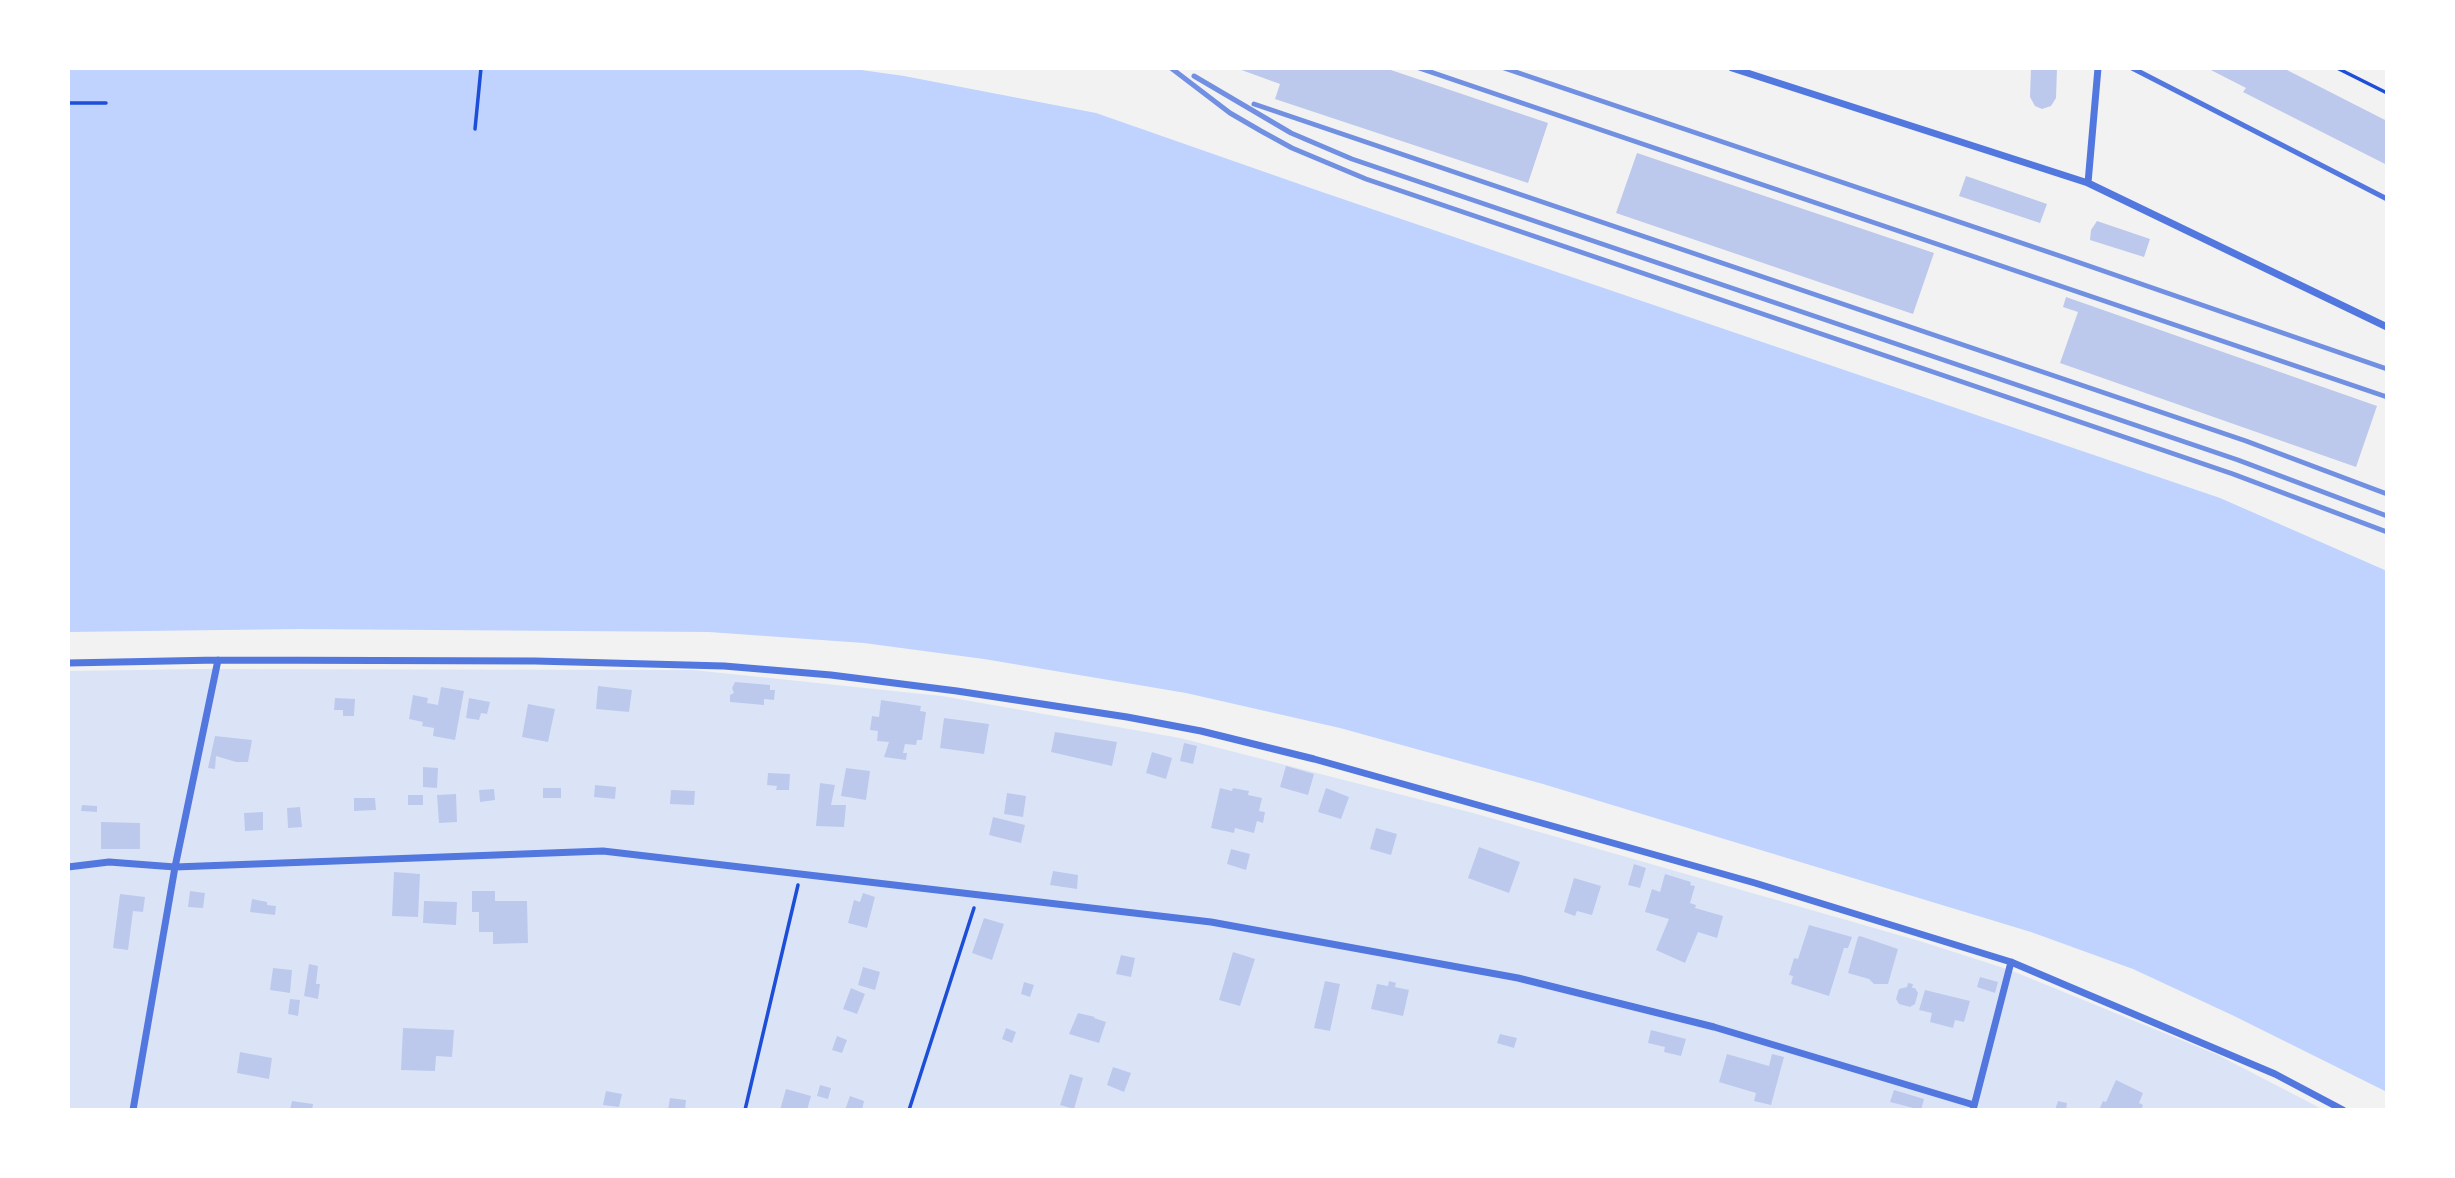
<!DOCTYPE html>
<html>
<head>
<meta charset="utf-8">
<style>
  body { margin:0 }
  #map { position:relative; width:2455px; height:1178px; overflow:hidden; background:#f2f2f2; font-family:"Varela Round",sans-serif }
  canvas { display:block }
  .frame { position:absolute; inset:0; border:70px solid #fff; pointer-events:none }
</style>
</head>
<body>
<div id="map">
<canvas width="2455" height="1178"></canvas>
<div class="frame"></div>
</div>
<script>
const context = document.querySelector('canvas').getContext('2d');
context.lineJoin = 'round';
function fill(path, color) { context.fillStyle = color; context.fill(path, 'evenodd'); }
const toPath = rows => new Path2D(rows.map(r => 'M' + r).join(''));
function trace(path, color, width, dash) { context.strokeStyle = color; context.lineWidth = width; context.lineCap = dash ? 'butt' : 'round'; context.setLineDash(dash || []); context.stroke(path); }
fill(toPath([
  [197,669,693,670,942,696,1180,738,1473,813,1923,942,2010,970,2218,1055,2324,1110,68,1110,68,671]
]), '#dbe4f7');
fill(toPath([
  [68,68,847,68,904,76,1096,113,1322,192,2220,498,2387,571,2387,1092,2232,1015,2133,969,2031,932,1543,784,1340,728,1186,693,984,659,864,643,709,632,299,629,68,632]
]), '#bfd3fe');
fill(toPath([
  [1236,68,1385,68,1548,123,1528,183,1275,99,1280,84],
  [2031,68,2057,68,2056,98,2051,106,2042,109,2035,106,2030,97],
  [2207,68,2283,68,2387,121,2387,165,2243,92,2246,88],
  [1637,153,1934,253,1913,314,1616,213],
  [1966,176,2047,204,2040,223,1959,196],
  [2097,221,2150,239,2144,257,2090,240,2091,230],
  [2066,297,2377,406,2356,467,2060,363,2078,312,2063,307],
  [735,682,770,685,770,690,775,690,774,700,764,699,764,705,730,702,730,695,734,693,732,688],
  [598,686,632,690,629,712,596,709],
  [441,687,464,691,455,740,433,736,434,728,422,726,423,722,409,719,413,695,428,698,427,703,438,705],
  [335,698,355,699,354,716,343,716,343,710,334,710],
  [469,698,490,702,487,714,481,713,479,720,466,718],
  [881,700,921,706,920,711,926,712,922,740,917,740,916,745,905,744,903,753,907,753,906,760,884,757,889,742,877,741,878,731,870,730,872,716,879,717],
  [528,704,555,709,548,742,522,737],
  [944,718,989,724,984,754,940,748],
  [1055,732,1117,742,1112,766,1051,752],
  [215,736,252,740,248,762,236,762,216,756,215,769,208,768],
  [1184,743,1197,746,1193,764,1180,761],
  [1152,752,1172,758,1166,779,1146,773],
  [1286,766,1314,774,1308,795,1280,787],
  [423,767,438,768,437,788,423,787],
  [846,768,870,771,866,800,841,796],
  [768,773,790,774,789,790,776,790,777,786,767,785],
  [820,783,835,785,831,805,846,805,844,827,816,826],
  [595,785,616,787,615,799,594,797],
  [543,788,561,788,561,798,543,798],
  [1220,788,1232,791,1233,788,1249,791,1248,795,1262,798,1259,811,1265,812,1263,823,1257,821,1254,833,1235,828,1234,833,1211,828],
  [1326,788,1349,797,1341,819,1318,812],
  [494,789,495,800,480,802,479,790],
  [671,790,695,791,694,805,670,804],
  [1007,793,1026,796,1023,817,1004,814],
  [456,794,457,822,439,823,437,795],
  [408,795,423,795,423,805,408,805],
  [354,798,375,798,376,810,354,811],
  [82,805,97,806,97,812,81,811],
  [300,807,302,827,288,828,287,808],
  [263,812,263,830,245,831,244,813],
  [993,817,1025,825,1021,843,989,835],
  [101,822,140,823,140,849,101,849],
  [1376,828,1397,834,1391,855,1370,849],
  [1479,847,1520,862,1509,893,1468,878],
  [1231,849,1250,854,1246,870,1227,864],
  [1634,864,1646,868,1640,888,1628,885],
  [1053,871,1078,875,1077,889,1050,885],
  [394,872,420,874,418,917,392,916],
  [1665,874,1691,882,1690,885,1695,886,1690,903,1696,905,1695,908,1723,916,1717,938,1698,932,1685,963,1656,950,1669,919,1645,912,1652,889,1660,892],
  [1574,878,1601,886,1592,915,1577,911,1575,916,1564,912],
  [190,891,205,893,203,908,188,907],
  [472,891,495,891,495,901,527,901,528,943,493,944,493,932,479,932,479,912,472,912],
  [863,893,875,897,867,928,848,923,854,900,860,902],
  [120,894,145,897,143,912,133,911,128,950,113,948],
  [252,899,267,902,267,905,276,906,275,915,250,912],
  [424,901,457,902,456,925,423,923],
  [984,918,1004,924,992,960,972,953],
  [1809,925,1852,937,1848,948,1844,948,1829,996,1791,984,1793,976,1789,975,1794,958,1798,959],
  [1860,936,1898,949,1888,984,1874,984,1869,979,1848,973,1858,937],
  [1233,952,1255,959,1240,1006,1219,1000],
  [1121,955,1135,958,1131,977,1116,974],
  [309,964,318,966,316,984,320,984,318,999,304,996],
  [863,967,880,972,875,990,858,985],
  [273,968,292,970,290,993,270,990],
  [1980,977,1998,982,1995,993,1977,987],
  [1325,981,1340,984,1330,1031,1314,1028],
  [1389,981,1396,983,1395,987,1409,990,1403,1016,1371,1009,1377,984,1388,986],
  [1024,982,1034,985,1030,997,1021,994],
  [1908,983,1913,984,1912,988,1915,988,1918,993,1915,1004,1910,1007,1899,1004,1896,999,1899,989,1907,987],
  [851,988,865,994,857,1014,843,1009],
  [1925,990,1970,1001,1964,1022,1955,1020,1953,1028,1930,1022,1932,1013,1919,1010],
  [290,999,300,1000,298,1016,288,1014],
  [1078,1013,1095,1017,1094,1018,1106,1022,1099,1043,1069,1034],
  [403,1028,454,1030,452,1057,436,1056,435,1071,401,1070],
  [1006,1028,1016,1032,1012,1043,1002,1039],
  [1651,1030,1686,1039,1681,1056,1664,1052,1665,1047,1648,1043],
  [1500,1034,1517,1038,1514,1048,1497,1043],
  [837,1036,847,1040,842,1053,832,1050],
  [240,1052,272,1058,269,1079,237,1073],
  [1727,1054,1769,1066,1772,1054,1784,1057,1771,1105,1754,1101,1756,1093,1719,1082],
  [1113,1067,1131,1073,1124,1092,1107,1085],
  [1070,1074,1083,1078,1074,1109,1060,1105],
  [2116,1080,2143,1093,2139,1103,2143,1105,2141,1110,2099,1110,2103,1101,2106,1102],
  [820,1085,831,1088,828,1099,817,1096],
  [786,1089,811,1096,807,1110,780,1110],
  [1894,1090,1924,1099,1921,1110,1890,1102],
  [606,1091,622,1094,619,1107,603,1105],
  [850,1096,864,1101,862,1110,845,1110],
  [670,1098,686,1100,685,1110,668,1110],
  [292,1101,313,1104,312,1110,290,1110],
  [2058,1101,2067,1103,2066,1110,2055,1110]
]), '#bdc9ec');
trace(toPath([
  [2337,68,2387,93],
  [68,103,106,103],
  [475,129,481,68],
  [745,1110,798,885],
  [909,1110,974,908]
]), '#1d4ed8', 3.5);
trace(toPath([
  [2132,68,2387,199]
]), '#5277de', 5);
trace(toPath([
  [1732,68,2088,183,2387,327],
  [2088,183,2098,68],
  [68,663,218,660,535,661,724,666,831,675,957,691,1127,717,1201,731,1314,759,1755,883,2011,962,2275,1074,2343,1110],
  [68,867,109,862,175,867,603,851,1211,922,1518,978,1714,1027,1974,1105],
  [133,1110,175,867,218,660],
  [1973,1110,2011,962]
]), '#5277de', 7);
trace(toPath([
  [1171,68,1230,113,1261,131,1292,148,1366,179,2233,474,2387,532],
  [1419,68,2387,397],
  [1504,68,2066,258,2387,369],
  [1194,76,1291,133,1352,159,2238,460,2387,516],
  [1254,104,2246,441,2387,494]
]), '#7290e2', 5);
</script>
</body>
</html>
